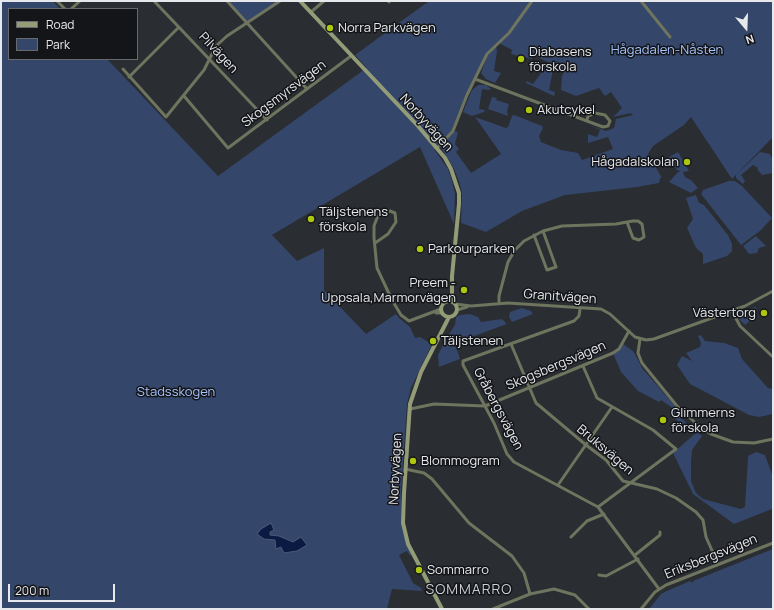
<!DOCTYPE html>
<html>
<head>
<meta charset="utf-8">
<style>
  body { margin:0 }
  #map { position:relative; width:774px; height:610px; overflow:hidden; background:#2a2d32; font-family:Manrope,sans-serif }
  canvas { display:block }
  .frame { position:absolute; inset:0; border:2px solid #e6e8ec; pointer-events:none }
  .legend { position:absolute; left:8px; top:8px; width:130px; height:52px; box-sizing:border-box; background:#141518; border:1px solid #68696d; margin:0; padding:5px 7px; list-style:none; font-size:12px; color:#e6e8ec }
  .legend li { display:flex; align-items:center; gap:8px; height:20px }
  .legend b { width:20px; border:1px solid #68696d }
  .north { position:absolute; left:726px; top:8px; width:40px; height:40px; -webkit-text-stroke:3px #141518; paint-order:stroke; rotate:161deg; font-size:11px; font-weight:700; line-height:16px; text-align:center; color:#e6e8ec }
  .north::after { content:''; display:block; margin:auto; width:14px; height:18px; background:#e6e8ec; clip-path:polygon(50% 0,100% 100%,50% 72%,0 100%) }
  .scale { position:absolute; left:8px; top:584px; width:107px; height:18px; box-sizing:border-box; border:2px solid #e6e8ec; border-top:0; padding-left:5px; font-size:12px; line-height:14px; white-space:nowrap; color:#e6e8ec; -webkit-text-stroke:3px #141518; paint-order:stroke }
</style>
</head>
<body>
<div id="map">
<canvas width="774" height="610"></canvas>
<div class="frame"></div>
<ul class="legend">
<li><b style="height:5px;background:#939c77"></b>Road</li>
<li><b style="height:11px;background:#34466a"></b>Park</li>
</ul>
<div class="north">N</div>
<div class="scale">200 m</div>
</div>
<script>
const context = document.querySelector('canvas').getContext('2d');
context.lineJoin = 'round';
function fill(path, color) { context.fillStyle = color; context.fill(path, 'evenodd'); }
const toPath = rows => new Path2D(rows.map(r => 'M' + r).join(''));
function trace(path, color, width, dash) { context.strokeStyle = color; context.lineWidth = width; context.lineCap = dash ? 'butt' : 'round'; context.setLineDash(dash || []); context.stroke(path); }
function label(font, color, halo, rows, align = 'center') {
  context.font = font + ' Manrope,sans-serif'; context.lineWidth = 3; context.setLineDash([]); context.textBaseline = 'middle'; context.strokeStyle = halo; context.fillStyle = color; for (const [text, x, y, turn = 0] of rows) {
    context.save(); context.translate(x, y); context.rotate((+turn || 0) * Math.PI / 180); context.textAlign = isNaN(turn) ? turn : align; if (halo) context.strokeText(text, 0, 0); context.fillText(text, 0, 0); context.restore();
  }
}
fill(toPath([
  [1,1,53,1,60,9,9,9,9,59,107,59,218,176,361,72,366,67,355,55,429,1,773,1,773,137,732,179,691,117,684,125,653,146,648,154,662,178,660,178,659,183,637,187,565,195,522,211,486,232,461,223,462,193,459,181,454,169,441,148,447,138,434,149,448,169,452,181,455,194,454,224,420,147,272,235,297,261,324,248,324,290,366,334,396,314,399,318,410,327,415,338,420,337,432,344,411,388,407,404,401,492,403,531,411,555,410,556,407,551,399,555,413,583,421,588,422,591,392,589,387,609,3,609,1,607],
  [499,43,512,50,511,54,532,59,533,55,565,70,562,76,561,90,576,96,599,88,605,96,611,92,622,108,613,117,631,113,633,115,616,119,614,128,606,131,591,126,600,130,597,137,588,134,588,143,608,137,613,149,582,160,578,153,561,150,541,142,539,136,543,128,542,126,514,115,512,116,508,127,506,128,475,117,501,154,471,173,456,152,459,149,455,144,458,132,453,131,483,61],
  [227,1,280,1,247,23],
  [496,46,497,51,494,71,501,73,495,83,486,79,481,73,487,56],
  [539,64,558,71,553,70,549,90,555,92,554,96,526,83,524,85,527,81,533,84,544,69],
  [478,85,486,85,491,89,489,90,482,89,479,109,485,110,484,112,472,116,463,112,472,90],
  [492,97,497,98,496,100,509,104,507,111,508,116,488,109],
  [678,152,689,171,683,172,685,177,691,180,698,188,691,193,669,182,678,172,681,172,677,170,669,157],
  [760,152,770,154,773,161,773,173,762,175,757,169,758,168,753,165,741,175,745,181,743,184,736,178,736,175],
  [729,181,735,181,742,186,772,218,760,231,741,245,701,194,703,190],
  [696,195,699,203,704,205,728,235,732,244,732,251,727,256,703,264,703,254,696,248,687,228,693,219,686,198],
  [756,236,766,246,759,248,757,253,749,254,743,246],
  [755,307,757,309,750,316,752,319,745,325,739,319,740,313],
  [522,308,531,311,533,314,512,322,509,317,510,312],
  [470,314,478,317,481,322,502,319,507,324,455,343,460,359,439,367,438,355,445,341,449,338,449,334,455,325,456,317,460,315],
  [701,335,705,341,724,343,738,348,742,359,768,388,773,389,773,414,759,417,749,415,690,384,677,365,682,356,692,361,686,353,700,347,701,343,698,336],
  [622,343,634,352,642,368,675,406,675,412,694,430,692,432,670,415,674,409,661,400,659,402,638,391,621,372,613,353],
  [697,432,702,436,692,450,691,462,691,481,696,493,703,499,741,509,745,507,748,456,756,452,765,455,773,477,773,512,772,509,734,524,693,494,673,453],
  [773,549,773,609,649,609,661,594,667,591,690,581,693,583,693,581]
]), '#34466a');
const water = toPath([
  [271,523,274,530,270,532,270,535,279,536,293,542,301,537,307,545,297,551,284,553,281,547,276,549,275,540,264,539,257,534,261,529,271,523]
]);
fill(water, '#0a1b43');
trace(water, '#4c5876', 1);
trace(toPath([
  [772,135,773,134]
]), '#4c5876', 1);
trace(toPath([
  [57,1,65,9],
  [154,1,267,120],
  [227,1,307,89],
  [641,1,670,37],
  [389,2,390,1],
  [71,9,80,1],
  [311,12,324,1],
  [123,69,166,117,204,70,216,46,227,36,280,1],
  [129,77,179,27],
  [475,79,603,127,608,126,610,121,605,115,595,113,588,116,587,120],
  [184,96,228,148,351,56],
  [437,148,453,131,467,95,487,54,509,33,532,1],
  [534,235,547,270,556,267,543,231],
  [375,243,388,234,396,222,395,213,390,211,383,212,377,218,374,226,374,238,377,268,392,300,401,315,409,321,441,309],
  [499,303,499,296,508,262,515,250,524,241,543,231,562,226,616,224,627,222,633,221,638,221,642,224,644,237,639,240,633,238,627,222],
  [455,304,471,306,508,303,601,309,610,314,635,337,646,340,654,339,745,306,773,291],
  [580,309,579,316,574,321,463,361,463,365,494,423,507,454,514,462,598,507,659,589],
  [457,310,467,307],
  [732,311,740,326,773,357],
  [436,313,442,313],
  [640,339,638,353,642,363,677,406,701,428,711,434,733,442,754,443,773,439],
  [511,344,536,403,586,445,606,460,623,481,657,489,676,498,696,512,703,520,706,537,718,564],
  [583,366,597,398,653,430,676,449,598,507],
  [410,409,434,404,485,406,613,353,619,349,629,331],
  [405,469,424,473,432,479,469,523,512,556,524,573,530,594],
  [558,485,612,407],
  [571,537,587,521,604,514],
  [635,555,660,535,660,532],
  [599,575,606,576,638,559],
  [493,609,530,594,554,589,575,595,589,609],
  [641,609,655,592,666,585,773,543]
]), '#6e745d', 3);
trace(toPath([
  [300,1,418,126,445,158,451,169,459,193,459,204,452,276,452,302],
  '441 309a8 8 0 1 1 16 0a8 8 0 1 1-16 0Z',
  [442,609,408,544,403,523,404,493,410,404,421,372,449,317]
]), '#939c77', 4);
for (const [x, y, r, color] of [
  [330,28,4,"#adc610"],
  [521,59,4,"#adc610"],
  [529,110,4,"#adc610"],
  [687,162,4,"#adc610"],
  [311,219,4,"#adc610"],
  [420,249,4,"#adc610"],
  [464,290,4,"#adc610"],
  [764,313,4,"#adc610"],
  [433,341,4,"#adc610"],
  [663,420,4,"#adc610"],
  [413,461,4,"#adc610"],
  [419,570,4,"#adc610"]
]) { const dot = new Path2D(); dot.arc(x, y, r, 0, 2 * Math.PI); context.fillStyle = color; context.fill(dot); trace(dot, '#141518', 1.5); }
label('13px', '#e6e8ec', '#141518', [
  ["Norra Parkvägen",338,28],
  ["Diabasens",529,52],
  ["förskola",529,67],
  ["Akutcykel",537,110],
  ["Hågadalskolan",679,162,"right"],
  ["Täljstenens",319,212],
  ["förskola",319,227],
  ["Parkourparken",428,249],
  ["Preem -",456,283,"right"],
  ["Uppsala,Marmorvägen",456,298,"right"],
  ["Västertorg",756,313,"right"],
  ["Täljstenen",441,341],
  ["Glimmerns",671,413],
  ["förskola",671,428],
  ["Blommogram",421,461],
  ["Sommarro",427,570]
], 'left');
label('13px', '#a6c3fb', '#141518', [
  ["Hågadalen-Nåsten",667,50],
  ["Stadsskogen",176,392]
]);
label('13px', '#e6e8ec', '#141518', [
  ["Pilvägen",218,53,47],
  ["Skogsmyrsvägen",284,94,-37],
  ["Norbyvägen",426,123,48],
  ["Granitvägen",560,297,4],
  ["Skogsbergsvägen",556,366,-23],
  ["Gråbergsvägen",498,409,62],
  ["Bruksvägen",605,450,40],
  ["Norbyvägen",396,469,-87],
  ["Eriksbergsvägen",711,557,-22]
]);
context.letterSpacing = '1px';
label('14px', '#cbcfd5', '#141518', [
  ["SOMMARRO",469,590]
]);
context.letterSpacing = '0px';
</script>
</body>
</html>
